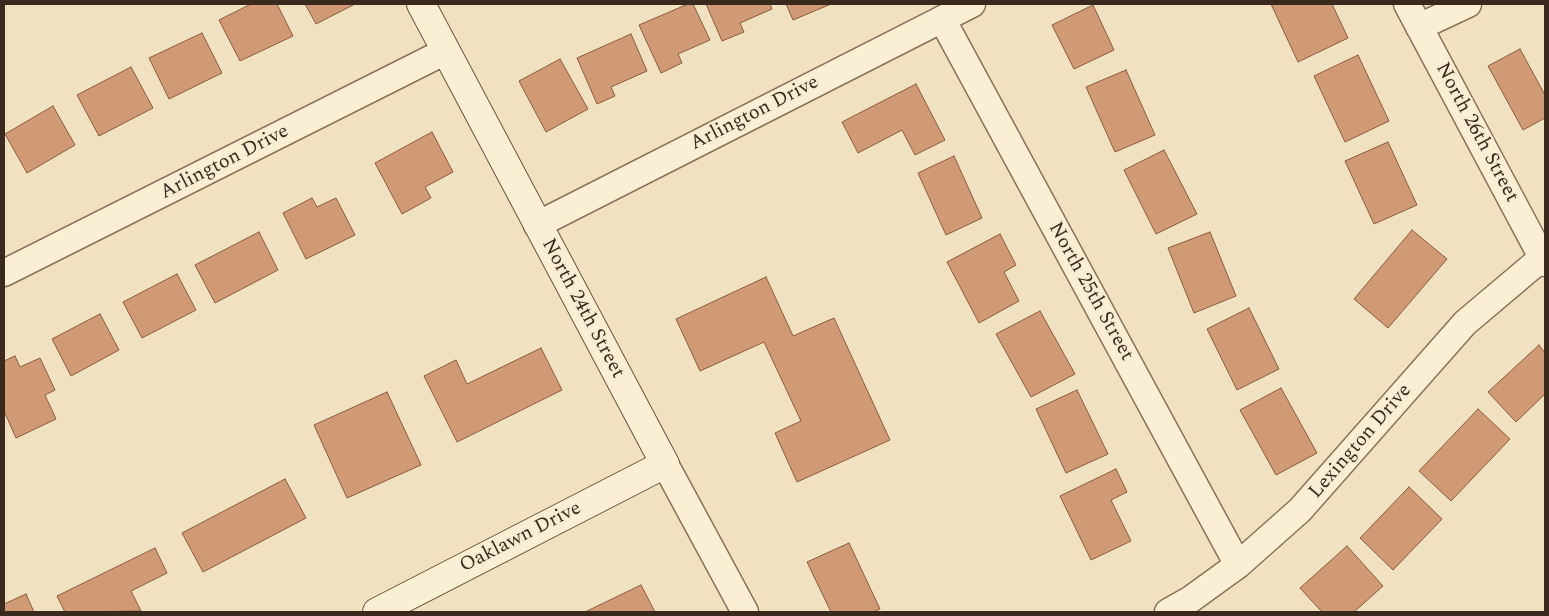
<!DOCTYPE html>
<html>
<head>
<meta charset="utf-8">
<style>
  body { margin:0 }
  #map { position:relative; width:1549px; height:616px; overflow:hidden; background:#f0e1c1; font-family:Spectral,serif }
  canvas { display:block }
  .frame { position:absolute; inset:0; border:5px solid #392a1d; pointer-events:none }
</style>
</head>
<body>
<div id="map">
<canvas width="1549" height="616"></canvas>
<div class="frame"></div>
</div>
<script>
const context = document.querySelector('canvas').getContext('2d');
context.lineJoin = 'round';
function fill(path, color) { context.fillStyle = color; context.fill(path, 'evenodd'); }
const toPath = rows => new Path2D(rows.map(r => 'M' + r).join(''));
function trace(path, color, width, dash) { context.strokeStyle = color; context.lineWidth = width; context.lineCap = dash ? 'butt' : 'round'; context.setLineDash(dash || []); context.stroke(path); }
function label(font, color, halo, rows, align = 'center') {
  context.font = font + ' Spectral,serif'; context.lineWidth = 4; context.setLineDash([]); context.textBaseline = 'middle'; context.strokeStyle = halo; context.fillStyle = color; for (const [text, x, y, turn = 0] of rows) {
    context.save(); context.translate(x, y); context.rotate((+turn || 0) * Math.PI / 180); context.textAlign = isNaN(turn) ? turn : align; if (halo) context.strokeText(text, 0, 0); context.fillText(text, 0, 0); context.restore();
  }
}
const building = toPath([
  [251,4,277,4,293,36,240,61,219,20,251,4],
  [305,4,355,4,316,24,305,4],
  [688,4,693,4,710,40,678,54,682,63,661,73,639,25,688,4],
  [706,4,770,4,772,9,740,23,744,32,722,41,706,4],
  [786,4,831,4,793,20,786,4],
  [1271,4,1332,4,1348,38,1298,62,1271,4],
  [1093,5,1114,50,1074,69,1052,25,1093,5],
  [202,33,222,73,169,99,149,58,202,33],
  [631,34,647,71,611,87,615,96,597,104,577,58,631,34],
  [1520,49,1545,95,1545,118,1523,130,1488,66,1520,49],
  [1358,55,1389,121,1345,142,1314,76,1358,55],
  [560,59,588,109,546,132,519,81,560,59],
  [131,67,153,108,99,136,77,95,131,67],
  [1126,70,1155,135,1115,152,1086,87,1126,70],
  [916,84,945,140,915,155,902,130,858,153,842,122,916,84],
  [53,106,75,145,27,173,5,134,53,106],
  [432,132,453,172,425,187,431,198,402,214,375,163,432,132],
  [1388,142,1417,205,1374,224,1345,161,1388,142],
  [1164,150,1197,214,1156,234,1124,170,1164,150],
  [954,156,982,218,946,235,918,173,954,156],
  [312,198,317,207,336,198,355,235,306,259,283,213,312,198],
  [1412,230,1447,259,1388,328,1354,299,1412,230],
  [259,232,278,270,215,303,195,265,259,232],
  [1210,232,1236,296,1194,313,1168,248,1210,232],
  [1000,234,1016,265,1004,272,1019,301,979,323,947,262,1000,234],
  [177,274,196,310,142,338,123,302,177,274],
  [766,277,793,336,834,318,890,440,797,482,775,433,801,421,764,342,700,371,676,319,766,277],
  [1249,308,1279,369,1237,390,1207,329,1249,308],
  [1040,311,1075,374,1031,397,996,334,1040,311],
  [100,314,119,350,71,376,52,339,100,314],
  [1539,345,1545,353,1545,394,1516,422,1488,392,1539,345],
  [541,348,562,390,457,442,424,376,456,360,467,384,541,348],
  [15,356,20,367,40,358,55,390,45,395,56,419,16,438,4,411,4,361,15,356],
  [1281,388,1317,453,1276,475,1240,410,1281,388],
  [1077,390,1108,454,1066,473,1036,409,1077,390],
  [387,392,421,465,347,498,314,425,387,392],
  [1478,409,1510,439,1451,501,1419,471,1478,409],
  [1116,469,1127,492,1111,500,1131,541,1091,560,1060,496,1116,469],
  [285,479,306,518,203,572,182,533,285,479],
  [1409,487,1442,519,1393,570,1360,538,1409,487],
  [849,543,880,609,873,612,831,612,807,562,849,543],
  [1347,546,1383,586,1354,612,1322,612,1300,588,1347,546],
  [155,548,167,573,131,591,141,611,65,612,57,596,155,548],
  [641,585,655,612,585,612,641,585],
  [26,594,34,612,4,612,4,604,26,594]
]);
fill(building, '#d09a75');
trace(building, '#8b5a3c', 1);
const street = toPath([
  [1407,4,1545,263],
  [942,19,1238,565],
  [1419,27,1468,4],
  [537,225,972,4],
  [4,273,446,51],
  [665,464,745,612],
  [1168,612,1191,599,1238,565,1300,510,1465,323,1542,258]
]);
const secondary = toPath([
  [377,612,665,464,421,4]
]);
trace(street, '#8a7258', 29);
trace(secondary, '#6c533b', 30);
trace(street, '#faefd5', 26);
trace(secondary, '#faefd5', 28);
label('20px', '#392a1d', '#f7ecd1', [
  ["Arlington Drive",755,114,-27],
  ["North 26th Street",1476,133,62],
  ["Arlington Drive",225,163,-27],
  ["North 25th Street",1090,292,61],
  ["North 24th Street",582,309,62],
  ["Lexington Drive",1361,442,-49],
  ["Oaklawn Drive",521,538,-27]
]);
</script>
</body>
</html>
